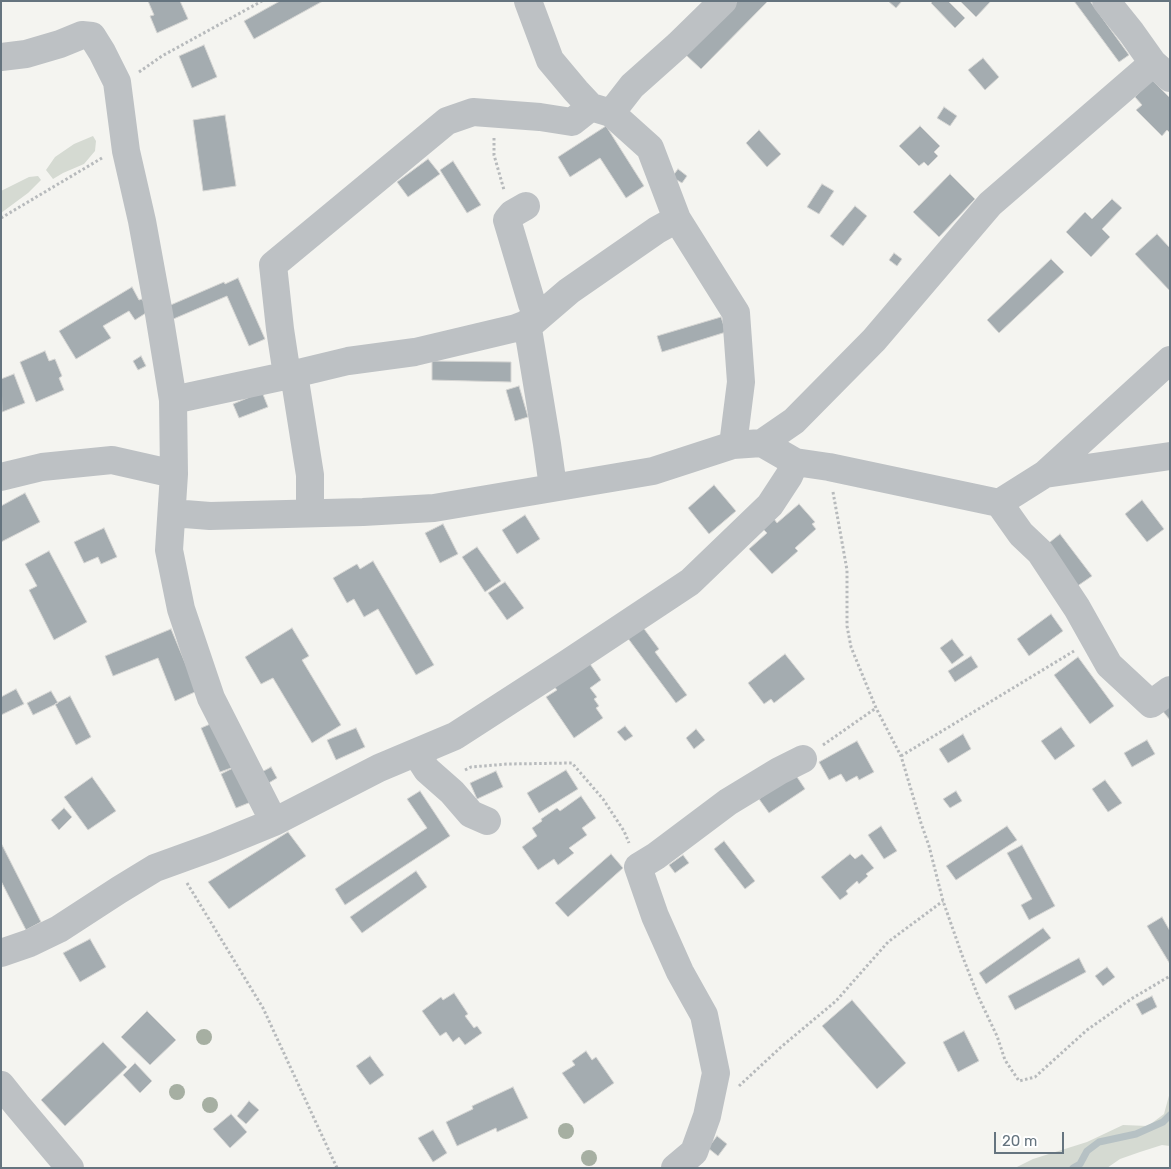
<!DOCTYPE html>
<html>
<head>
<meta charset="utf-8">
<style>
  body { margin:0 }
  #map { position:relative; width:1171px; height:1169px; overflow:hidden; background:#f4f4f0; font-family:Rubik,sans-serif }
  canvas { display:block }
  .frame { position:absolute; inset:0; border:2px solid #65747f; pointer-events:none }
  .scale { position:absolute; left:994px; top:1132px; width:70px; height:22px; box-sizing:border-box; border:2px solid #65747f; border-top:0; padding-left:6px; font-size:15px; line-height:18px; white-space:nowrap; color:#65747f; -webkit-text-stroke:4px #fff; paint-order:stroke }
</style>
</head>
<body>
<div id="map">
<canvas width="1171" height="1169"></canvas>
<div class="frame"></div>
<div class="scale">20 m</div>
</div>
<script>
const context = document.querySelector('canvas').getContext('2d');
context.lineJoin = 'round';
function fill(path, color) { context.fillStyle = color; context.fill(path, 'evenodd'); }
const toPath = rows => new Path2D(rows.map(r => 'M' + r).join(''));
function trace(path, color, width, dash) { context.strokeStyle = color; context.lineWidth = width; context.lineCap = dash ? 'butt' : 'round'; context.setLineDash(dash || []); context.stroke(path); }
fill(toPath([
  [93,136,96,141,95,151,84,164,63,173,53,179,46,170,55,157,74,144],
  [38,176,41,180,28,193,1,213,1,191,29,177],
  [1170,1092,1170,1146,1162,1145,1140,1152,1120,1159,1107,1168,1015,1168,1033,1159,1087,1142,1123,1125,1148,1126,1164,1114]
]), '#d5dad2');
trace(toPath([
  [1073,1168,1080,1164,1087,1151,1099,1142,1136,1134,1163,1122,1170,1115]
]), '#b6c1c4', 7);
const building = toPath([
  [148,1,180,1,188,19,157,33,150,16,154,15,148,1],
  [280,1,323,1,254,39,244,21,280,1],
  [738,1,768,1,701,69,686,55,738,1],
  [888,1,902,1,896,8,888,1],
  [933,1,948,1,965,18,955,28,931,3,933,1],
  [960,1,991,1,976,17,960,1],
  [1074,1,1090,1,1129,55,1119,62,1074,1],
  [204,45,217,77,192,88,179,56,204,45],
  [983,58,999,77,985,90,968,70,983,58],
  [1152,80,1170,98,1170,133,1167,130,1162,136,1136,110,1142,105,1135,97,1152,80],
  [944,107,957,116,950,126,937,118,944,107],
  [225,115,236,186,203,191,193,120,225,115],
  [606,126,644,186,626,198,600,158,570,177,558,157,606,126],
  [920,126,940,146,934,152,938,156,928,166,924,162,919,166,899,146,920,126],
  [759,130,781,154,767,167,746,143,759,130],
  [428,159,440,174,408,197,397,182,428,159],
  [453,161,481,205,467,213,440,170,453,161],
  [678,169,687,176,682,183,672,177,678,169],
  [950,174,975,199,939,237,913,212,950,174],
  [822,184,834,191,819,214,807,207,822,184],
  [1112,199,1122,208,1102,229,1110,237,1091,257,1066,232,1085,212,1092,219,1112,199],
  [855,206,867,216,843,246,830,236,855,206],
  [1157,234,1170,248,1170,291,1135,254,1157,234],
  [894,253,902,259,897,266,889,260,894,253],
  [1051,259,1064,272,999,333,987,320,1051,259],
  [238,278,265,339,249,346,227,296,171,320,166,307,224,282,225,284,238,278],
  [132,287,139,300,142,299,149,311,135,320,129,311,103,326,111,338,76,359,59,331,132,287],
  [721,317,726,332,662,352,657,336,721,317],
  [45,351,49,361,55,359,62,376,59,378,64,390,36,402,20,362,45,351],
  [141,356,146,366,138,370,133,361,141,356],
  [432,361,511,362,511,382,432,380,432,361],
  [14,374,25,403,2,412,1,379,14,374],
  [519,386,528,417,515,421,506,390,519,386],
  [262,392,268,407,239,418,233,404,262,392],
  [714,485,736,511,709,534,688,508,714,485],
  [25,493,40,522,1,542,1,506,25,493],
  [1142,500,1164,529,1147,542,1125,514,1142,500],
  [799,504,815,522,812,524,816,529,795,548,798,551,772,574,749,549,767,533,763,529,774,519,777,523,799,504],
  [525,515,540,539,517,554,502,530,525,515],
  [443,524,458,554,440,563,425,533,443,524],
  [104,528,117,557,101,564,98,557,84,563,74,542,104,528],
  [1060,534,1092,576,1076,587,1045,546,1060,534],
  [477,547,501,581,485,592,462,557,477,547],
  [49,551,87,622,54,640,29,590,37,586,25,564,49,551],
  [373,561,434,665,416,675,378,609,364,617,354,599,347,603,333,578,357,564,360,569,373,561],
  [505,582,524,608,507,620,488,593,505,582],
  [1051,614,1063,631,1029,656,1017,639,1051,614],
  [639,622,659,649,655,652,687,695,676,703,624,633,639,622],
  [292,628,309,656,302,660,341,725,312,743,273,678,261,684,245,657,292,628],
  [171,629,197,691,175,701,158,658,113,676,105,656,171,629],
  [952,639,964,655,952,664,940,648,952,639],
  [785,654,805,679,774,703,771,699,764,704,748,683,785,654],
  [971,656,978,667,955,682,948,671,971,656],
  [1078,657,1114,706,1090,724,1054,675,1078,657],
  [588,661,601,680,590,688,597,697,594,699,599,706,596,708,603,718,574,738,546,697,557,690,553,685,588,661],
  [16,689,24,704,1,715,1,697,16,689],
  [51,691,58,703,33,715,27,703,51,691],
  [70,696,91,737,76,745,55,704,70,696],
  [1170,702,1170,720,1161,709,1170,702],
  [215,722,234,767,220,772,201,728,215,722],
  [625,726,633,736,625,741,617,732,625,726],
  [1061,727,1075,746,1055,760,1041,741,1061,727],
  [356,728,365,747,336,760,327,740,356,728],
  [696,729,705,740,694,749,686,738,696,729],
  [963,734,971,749,948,763,939,749,963,734],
  [1147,740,1155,754,1132,767,1124,753,1147,740],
  [857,741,874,772,859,780,857,776,846,782,841,774,829,780,819,762,857,741],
  [235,767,251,802,236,808,221,774,235,767],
  [271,767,277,778,267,784,260,773,271,767],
  [566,770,578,789,539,813,527,793,566,770],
  [496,771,503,787,477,799,470,783,496,771],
  [795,774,805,789,769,813,759,799,795,774],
  [92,777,116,811,88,830,64,797,92,777],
  [1105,780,1122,803,1108,812,1092,789,1105,780],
  [420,791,450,836,345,905,335,889,427,828,407,799,420,791],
  [956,791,962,801,950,808,943,799,956,791],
  [581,796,596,818,582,828,587,835,569,848,574,853,558,865,554,859,538,870,522,847,537,836,532,828,542,821,541,819,557,808,560,811,581,796],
  [64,808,72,817,59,830,51,820,64,808],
  [881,826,897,851,884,859,868,835,881,826],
  [1007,826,1017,840,956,880,946,866,1007,826],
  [288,832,306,856,229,909,208,882,288,832],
  [724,841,755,881,745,889,714,849,724,841],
  [1,843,41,922,26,930,1,881,1,843],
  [1022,845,1055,906,1029,920,1021,905,1032,899,1007,853,1022,845],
  [611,854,623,868,568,917,555,903,611,854],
  [850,854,855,859,862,854,874,868,866,874,868,876,859,884,857,881,846,891,848,894,840,900,821,877,850,854],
  [683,855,689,863,675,873,669,865,683,855],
  [416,871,427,887,362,933,350,917,416,871],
  [1162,917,1170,931,1170,964,1147,926,1162,917],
  [1043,928,1051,938,986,984,979,973,1043,928],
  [90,939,106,967,80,982,63,953,90,939],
  [1079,958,1086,972,1015,1010,1008,996,1079,958],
  [1107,967,1115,977,1103,986,1095,976,1107,967],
  [454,993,468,1014,465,1016,474,1028,477,1026,482,1033,465,1045,459,1037,453,1042,446,1032,440,1036,422,1011,441,997,443,1000,454,993],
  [1152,996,1157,1007,1142,1015,1136,1004,1152,996],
  [852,1000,906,1063,877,1089,822,1026,852,1000],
  [147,1011,176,1040,150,1065,121,1037,147,1011],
  [964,1031,979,1061,958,1072,943,1042,964,1031],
  [103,1042,127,1067,65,1126,41,1100,103,1042],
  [586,1051,592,1060,596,1057,614,1083,584,1104,562,1073,575,1065,572,1061,586,1051],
  [370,1056,384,1075,370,1085,356,1066,370,1056],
  [135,1063,152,1081,140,1093,123,1075,135,1063],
  [513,1087,528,1118,497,1132,496,1128,457,1146,446,1122,473,1109,472,1106,513,1087],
  [249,1101,259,1110,246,1124,237,1116,249,1101],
  [231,1114,247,1132,230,1148,213,1129,231,1114],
  [433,1130,447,1153,433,1162,418,1138,433,1130],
  [717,1136,727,1144,718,1156,708,1148,717,1136]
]);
fill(building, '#a4acb0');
trace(building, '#d5d5d3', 1);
trace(toPath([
  [139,72,162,56,262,1],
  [494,138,494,155,504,190],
  [1,218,102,158],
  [833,492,847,570,847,626,851,647,876,708,901,756,921,823,929,846,943,901,962,955,978,996,997,1036,1005,1060,1019,1081,1035,1077,1087,1030,1131,999,1170,976],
  [823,745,876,708],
  [901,756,1074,651],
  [465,770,471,767,508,764,572,763,603,799,624,831,629,843],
  [187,883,263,1008,337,1168],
  [739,1086,781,1047,836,1001,888,942,943,901]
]), '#b7babc', 3, [2.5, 2.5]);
trace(toPath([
  [528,1,550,60,576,91,591,107,611,113,650,148,677,219,736,313,741,382,733,445],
  [1106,1,1131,32,1153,63,1170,78],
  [1,57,26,54,60,44,82,35,92,36,102,52,117,82,126,151,142,221,159,314,173,400,174,474,169,550,181,609,211,698,274,822],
  [611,113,632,86,678,45,723,1],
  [526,206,512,214,507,220,532,304,540,315],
  [527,323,547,444,553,487],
  [294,374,310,475,310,513],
  [287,375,280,329,273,265,447,121,473,112,540,117,572,122,591,107],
  [173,400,294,374,348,361,415,352,516,328,534,321,569,291,657,230,677,219],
  [762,443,794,421,874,340,990,204,1153,63],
  [1045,474,1170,456],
  [1,477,42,467,112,460,174,474],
  [999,503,1045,474,1170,360],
  [172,513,210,516,363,512,434,508,653,471,733,445,762,443,795,462,829,467,999,503,1021,534,1040,552,1077,608,1109,665,1151,704,1170,690],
  [416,753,427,770,452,792,471,814,487,821],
  [1,953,30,943,59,929,119,890,155,868,213,847,274,822,379,768,455,736,568,663,690,582,770,505,789,476,795,462],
  [1,1085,17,1105,70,1168],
  [675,1168,694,1152,707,1116,716,1073,704,1015,680,972,655,916,638,867,656,856,728,802,779,771,803,759]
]), '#bdc1c4', 28);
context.fillStyle = '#a6afa2';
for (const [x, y] of [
  [204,1037],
  [177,1092],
  [210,1105],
  [566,1131],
  [589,1158]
]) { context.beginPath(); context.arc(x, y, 8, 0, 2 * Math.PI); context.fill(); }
</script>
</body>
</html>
